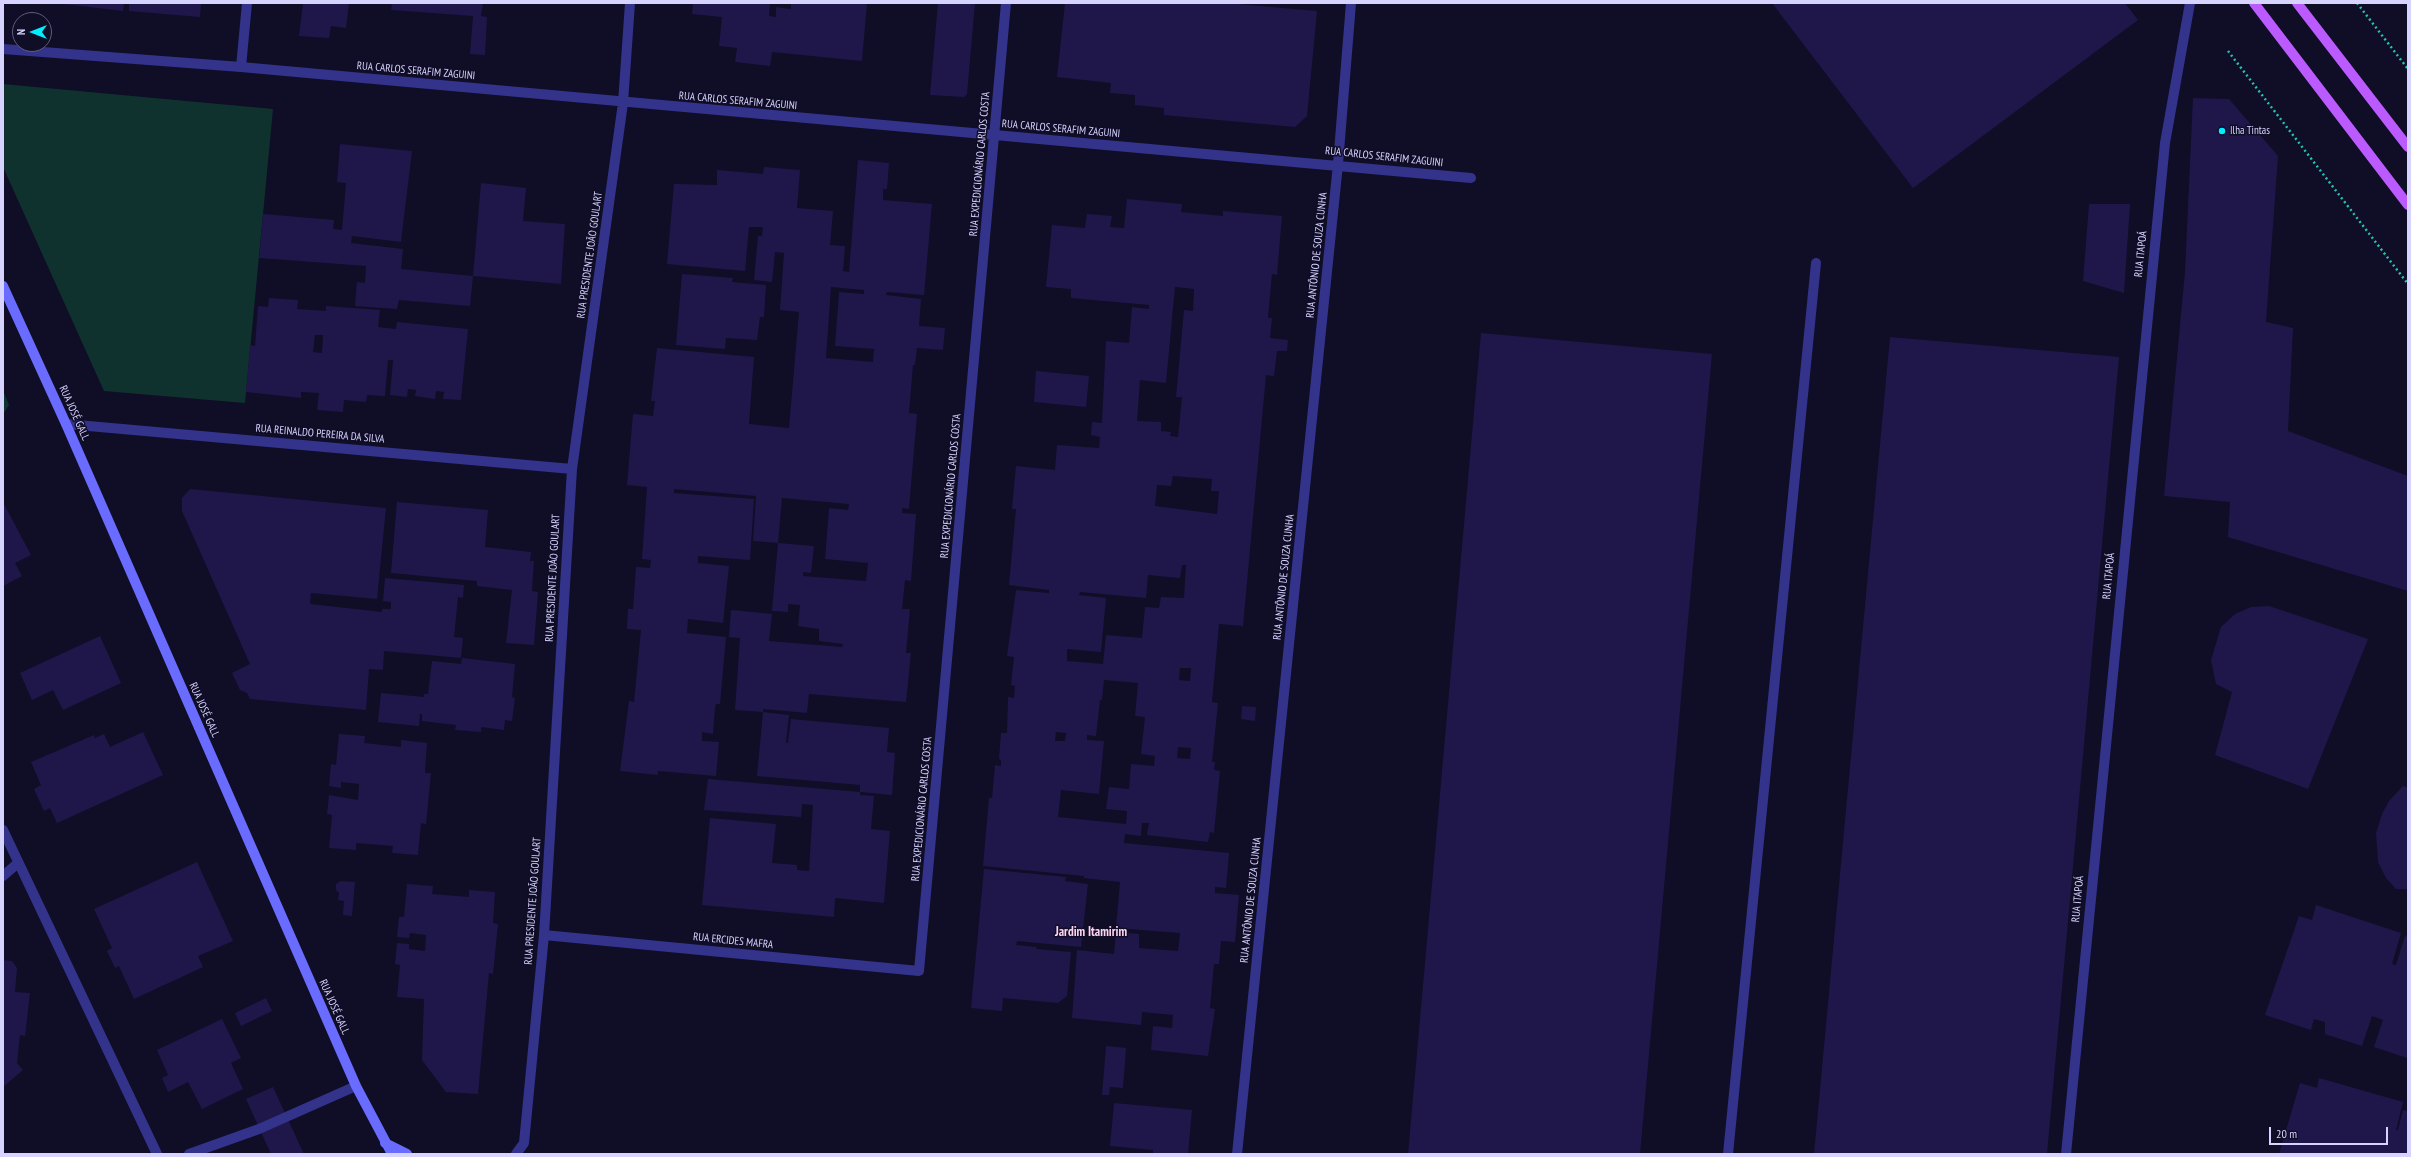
<!DOCTYPE html>
<html>
<head>
<meta charset="utf-8">
<style>
  body { margin:0 }
  #map { position:relative; width:2411px; height:1157px; overflow:hidden; background:#100d27; font-family:"PT Sans Narrow",sans-serif }
  canvas { display:block }
  .frame { position:absolute; inset:0; border:4px solid #d6d3ff; pointer-events:none }
  .north { position:absolute; left:12px; top:12px; width:40px; height:40px; box-sizing:border-box; background:#100d27; border:1px solid #5f5c7d; border-radius:50%; rotate:270deg; font-size:11px; font-weight:700; line-height:16px; text-align:center; color:#d6d3ff }
  .north::after { content:''; display:block; margin:auto; width:14px; height:18px; background:#00effe; clip-path:polygon(50% 0,100% 100%,50% 72%,0 100%) }
  .scale { position:absolute; left:2269px; top:1127px; width:119px; height:18px; box-sizing:border-box; border:2px solid #d6d3ff; border-top:0; padding-left:5px; font-size:12px; line-height:14px; white-space:nowrap; color:#d6d3ff; -webkit-text-stroke:3px #100d27; paint-order:stroke }
</style>
</head>
<body>
<div id="map">
<canvas width="2411" height="1157"></canvas>
<div class="frame"></div>
<div class="north">N</div>
<div class="scale">20 m</div>
</div>
<script>
const context = document.querySelector('canvas').getContext('2d');
context.lineJoin = 'round';
function fill(path, color) { context.fillStyle = color; context.fill(path, 'evenodd'); }
const toPath = rows => new Path2D(rows.map(r => 'M' + r).join(''));
function trace(path, color, width, dash) { context.strokeStyle = color; context.lineWidth = width; context.lineCap = dash ? 'butt' : 'round'; context.setLineDash(dash || []); context.stroke(path); }
function label(font, color, halo, rows, align = 'center') {
  context.font = font + ' "PT Sans Narrow",sans-serif'; context.lineWidth = 3; context.setLineDash([]); context.textBaseline = 'middle'; context.strokeStyle = halo; context.fillStyle = color; for (const [text, x, y, turn = 0] of rows) {
    context.save(); context.translate(x, y); context.rotate((+turn || 0) * Math.PI / 180); context.textAlign = isNaN(turn) ? turn : align; if (halo) context.strokeText(text, 0, 0); context.fillText(text, 0, 0); context.restore();
  }
}
fill(toPath([
  [3,84,273,109,245,403,104,391,3,167],
  [3,390,9,405,3,414]
]), '#0f322f');
fill(toPath([
  [55,3,124,3,123,11],
  [129,3,201,3,200,17,129,11],
  [303,3,349,3,346,28,331,26,329,38,299,36],
  [392,3,483,3,481,16,487,17,485,55,470,54,473,16,391,10],
  [693,3,770,3,769,16,776,17,776,7,791,9,791,3,867,3,862,61,772,52,770,66,735,62,737,48,719,46,722,17,692,14],
  [938,3,975,3,967,94,964,97,930,95],
  [1065,3,1225,3,1317,11,1307,116,1295,127,1164,115,1164,108,1135,105,1135,95,1110,93,1111,83,1057,77],
  [1772,3,2125,3,2138,20,1913,188],
  [2193,98,2229,99,2278,156,2266,322,2293,328,2288,431,2408,476,2408,591,2228,537,2230,502,2164,496,2185,272],
  [340,144,412,151,401,242,352,236,351,243,403,249,401,269,473,276,470,306,399,300,397,309,355,306,357,282,365,283,366,266,259,258,263,214,334,220,333,229,342,230,346,183,337,182],
  [858,160,889,163,887,189,883,189,883,200,932,204,924,295,887,292,886,295,921,299,919,326,945,328,943,350,917,348,915,365,913,365,909,413,917,414,909,509,902,508,902,513,916,514,911,581,905,580,902,609,910,609,906,653,911,653,906,702,809,694,807,713,763,709,763,712,735,710,740,638,729,637,731,610,772,614,769,641,842,647,843,644,819,641,819,629,798,626,800,605,788,604,788,612,772,611,778,543,814,546,811,573,803,572,803,576,866,581,868,563,825,559,829,508,848,510,849,504,782,498,778,543,753,541,756,496,674,489,674,493,754,499,750,560,698,556,698,563,729,566,723,623,688,619,687,633,726,637,720,704,716,704,715,708,713,734,702,732,702,741,719,742,716,776,658,771,658,775,620,771,629,701,634,702,641,630,627,629,628,609,633,609,636,567,650,568,651,560,642,559,647,487,627,485,633,414,653,416,655,401,651,401,657,348,754,357,749,424,789,428,799,312,780,310,784,253,775,252,772,282,754,280,758,236,762,236,763,227,749,227,745,271,667,264,674,184,717,185,717,170,763,174,764,167,800,170,797,208,833,211,830,245,845,246,843,271,849,272],
  [831,287,864,290,864,294,839,292,835,346,874,349,873,362,826,358],
  [481,183,526,188,523,221,565,224,561,284,473,276],
  [1127,199,1182,204,1181,212,1223,216,1223,211,1282,216,1277,275,1272,274,1268,318,1272,318,1270,338,1288,340,1287,351,1277,351,1274,376,1266,375,1243,626,1219,624,1212,702,1218,703,1212,762,1215,762,1214,770,1220,771,1214,833,1210,832,1208,842,1147,835,1149,823,1142,823,1141,836,1125,834,1124,843,1229,853,1226,888,1215,887,1215,893,1239,895,1235,942,1221,941,1219,964,1214,964,1210,1008,1215,1009,1208,1056,1151,1050,1153,1026,1172,1028,1173,1015,1142,1012,1141,1025,1072,1018,1077,950,1114,954,1116,932,1139,934,1139,948,1178,951,1180,933,1116,928,1120,882,1084,878,1084,876,983,866,989,798,992,798,995,765,1001,766,1001,760,999,759,1001,733,1007,733,1008,697,1014,698,1015,686,1011,685,1014,657,1007,656,1016,590,1049,593,1049,590,1009,585,1016,509,1012,509,1016,466,1055,470,1057,445,1099,448,1100,437,1091,435,1092,422,1102,423,1106,341,1129,343,1132,307,1149,309,1149,305,1071,298,1071,289,1046,287,1052,225,1085,228,1087,214,1112,216,1110,227,1124,228],
  [1175,287,1194,289,1193,311,1184,310,1176,397,1182,397,1178,437,1170,436,1171,432,1161,431,1161,422,1137,421,1140,380,1166,383],
  [1173,476,1212,479,1211,491,1219,491,1217,514,1155,506,1157,485,1171,486],
  [1182,565,1186,565,1184,598,1161,597,1159,608,1145,607,1142,638,1106,635,1103,664,1067,661,1067,649,1101,652,1106,598,1079,595,1080,592,1146,598,1148,575,1180,578],
  [1180,668,1191,668,1190,681,1179,680],
  [1104,680,1138,683,1135,716,1145,717,1141,754,1155,756,1154,766,1131,764,1129,789,1109,787,1106,809,1127,811,1126,824,1058,817,1061,790,1099,794,1104,741,1087,740,1087,735,1096,736,1100,700,1102,700],
  [1056,732,1066,733,1065,741,1055,741],
  [1178,747,1191,748,1190,759,1177,758],
  [2089,204,2130,204,2124,293,2083,281],
  [682,274,733,278,732,282,766,285,764,317,760,317,757,340,726,338,725,349,676,345],
  [269,298,298,300,297,309,326,311,326,306,380,310,378,327,396,329,397,322,468,329,461,400,443,399,444,392,436,391,435,399,415,396,416,390,408,389,407,397,390,395,393,360,388,360,385,396,367,395,366,402,344,400,343,412,317,410,319,393,301,392,301,398,246,392,250,345,255,346,258,306,268,307],
  [315,335,323,335,322,353,313,352],
  [1481,333,1712,354,1640,1154,1408,1154],
  [1890,337,2119,357,2047,1154,1814,1154],
  [1036,371,1089,376,1086,407,1034,402],
  [190,489,386,508,377,599,311,593,310,604,382,612,382,609,391,609,391,602,383,601,385,578,464,585,463,598,458,597,454,637,463,638,461,658,384,651,383,670,369,669,366,710,250,699,247,693,240,690,232,673,250,664,182,511,182,498],
  [3,502,31,555,15,563,22,576,3,586],
  [397,502,488,510,485,547,531,552,530,561,534,561,532,591,538,592,534,645,506,643,512,590,477,586,477,581,391,573],
  [2269,606,2368,639,2308,789,2215,755,2232,692,2216,684,2211,660,2221,627,2235,614,2251,607],
  [100,636,121,683,63,710,53,690,32,700,20,673],
  [462,658,515,664,512,697,515,698,512,721,505,720,504,730,481,727,481,732,455,730,456,725,422,721,422,714,420,714,419,726,378,722,381,693,424,697,424,694,428,694,432,661,461,664],
  [1242,706,1256,707,1255,721,1241,719],
  [763,712,789,715,786,743,788,743,791,719,889,728,887,752,895,753,892,795,860,792,860,795,874,796,871,829,890,831,884,903,835,898,834,917,702,905,710,818,776,824,772,863,797,865,797,870,809,871,813,805,802,804,801,817,704,810,708,779,860,792,860,785,757,776],
  [143,732,163,775,57,823,50,808,44,811,34,789,41,785,31,762,94,735,95,738,104,734,110,747],
  [339,734,365,736,364,743,401,747,401,740,427,743,425,773,431,773,426,824,421,823,418,855,392,853,393,846,356,843,356,850,329,848,332,815,327,814,329,795,358,800,359,784,341,782,341,788,329,786,331,764,336,765],
  [2403,786,2408,788,2408,889,2396,889,2386,878,2378,862,2376,833,2382,814,2389,801],
  [197,862,233,941,198,956,203,967,134,999,119,966,115,968,107,951,112,948,94,909],
  [984,869,1066,877,1065,881,1088,884,1081,947,1017,941,1016,945,1037,947,1036,949,1071,952,1067,996,1058,1003,1003,998,1002,1011,971,1008],
  [341,881,355,882,352,916,343,915,344,901,338,900,339,893,336,890,336,884],
  [407,884,433,886,432,894,469,897,469,890,495,892,493,923,498,924,493,974,489,973,478,1094,446,1092,422,1060,424,999,397,997,400,965,395,964,397,943,409,944,409,949,425,951,426,935,410,933,409,938,397,937,399,917,404,917],
  [2316,905,2401,933,2392,964,2396,965,2405,936,2408,937,2407,1058,2374,1047,2383,1020,2372,1016,2362,1046,2325,1034,2325,1022,2314,1019,2311,1030,2265,1015,2299,916,2312,920],
  [3,960,12,961,17,968,15,992,30,993,25,1036,20,1035,17,1063,23,1070,3,1087],
  [266,998,272,1011,241,1026,235,1013],
  [222,1019,241,1058,231,1063,243,1089,202,1109,188,1082,168,1092,162,1078,168,1075,157,1050],
  [1106,1046,1126,1048,1123,1088,1110,1087,1109,1095,1102,1095],
  [2319,1078,2403,1102,2396,1130,2398,1130,2403,1110,2408,1111,2408,1154,2279,1154,2300,1083,2317,1088],
  [273,1087,304,1154,271,1154,246,1099],
  [1114,1103,1192,1110,1188,1154,1153,1154,1153,1150,1110,1146]
]), '#1f174a');
trace(toPath([
  [2357,3,2408,69],
  [2228,51,2408,284]
]), '#22c4b3', 2.5, [2, 3]);
trace(toPath([
  [1728,1154,1816,263]
]), '#33338b', 10);
trace(toPath([
  [3,49,241,67,1471,178],
  [241,67,247,3],
  [66,424,572,469],
  [3,830,157,1154],
  [3,876,18,863],
  [544,935,919,971,1006,3],
  [189,1154,259,1129,356,1086],
  [516,1154,524,1143,544,935,572,469,623,103,630,3],
  [1237,1154,1338,164,1351,3],
  [2066,1154,2165,143,2190,3]
]), '#33338b', 10);
trace(toPath([
  [3,286,66,424,356,1086,392,1154],
  [385,1143,407,1154]
]), '#6a6cff', 10);
trace(toPath([
  [2254,3,2408,205],
  [2297,3,2408,147]
]), '#bb5aff', 10);
for (const [x, y, r, color] of [
  [2222,131,4,"#00effe"]
]) { const dot = new Path2D(); dot.arc(x, y, r, 0, 2 * Math.PI); context.fillStyle = color; context.fill(dot); trace(dot, '#100d27', 1.5); }
label('11px', '#d6d3ff', '#100d27', [
  ["RUA CARLOS SERAFIM ZAGUINI",416,71,5],
  ["RUA CARLOS SERAFIM ZAGUINI",738,101,5],
  ["RUA CARLOS SERAFIM ZAGUINI",1061,129,5],
  ["RUA CARLOS SERAFIM ZAGUINI",1384,157,6],
  ["RUA EXPEDICIONÁRIO CARLOS COSTA",980,164,-85],
  ["RUA ITAPOÁ",2141,254,-84],
  ["RUA PRESIDENTE JOÃO GOULART",590,255,-82],
  ["RUA ANTÔNIO DE SOUZA CUNHA",1317,255,-84],
  ["RUA JOSÉ GALL",74,413,66],
  ["RUA REINALDO PEREIRA DA SILVA",320,434,5],
  ["RUA EXPEDICIONÁRIO CARLOS COSTA",951,486,-85],
  ["RUA ITAPOÁ",2109,576,-85],
  ["RUA ANTÔNIO DE SOUZA CUNHA",1284,577,-84],
  ["RUA PRESIDENTE JOÃO GOULART",553,578,-87],
  ["RUA JOSÉ GALL",204,710,66],
  ["RUA EXPEDICIONÁRIO CARLOS COSTA",922,809,-85],
  ["RUA ITAPOÁ",2078,899,-85],
  ["RUA ANTÔNIO DE SOUZA CUNHA",1251,900,-84],
  ["RUA PRESIDENTE JOÃO GOULART",533,901,-86],
  ["RUA ERCIDES MAFRA",733,941,6],
  ["RUA JOSÉ GALL",334,1007,66]
]);
label('11px', '#d6d3ff', '#100d27', [
  ["Ilha Tintas",2230,131]
], 'left');
label('bold 13px', '#ffd5f1', '#100d27', [
  ["Jardim Itamirim",1091,932]
]);
</script>
</body>
</html>
